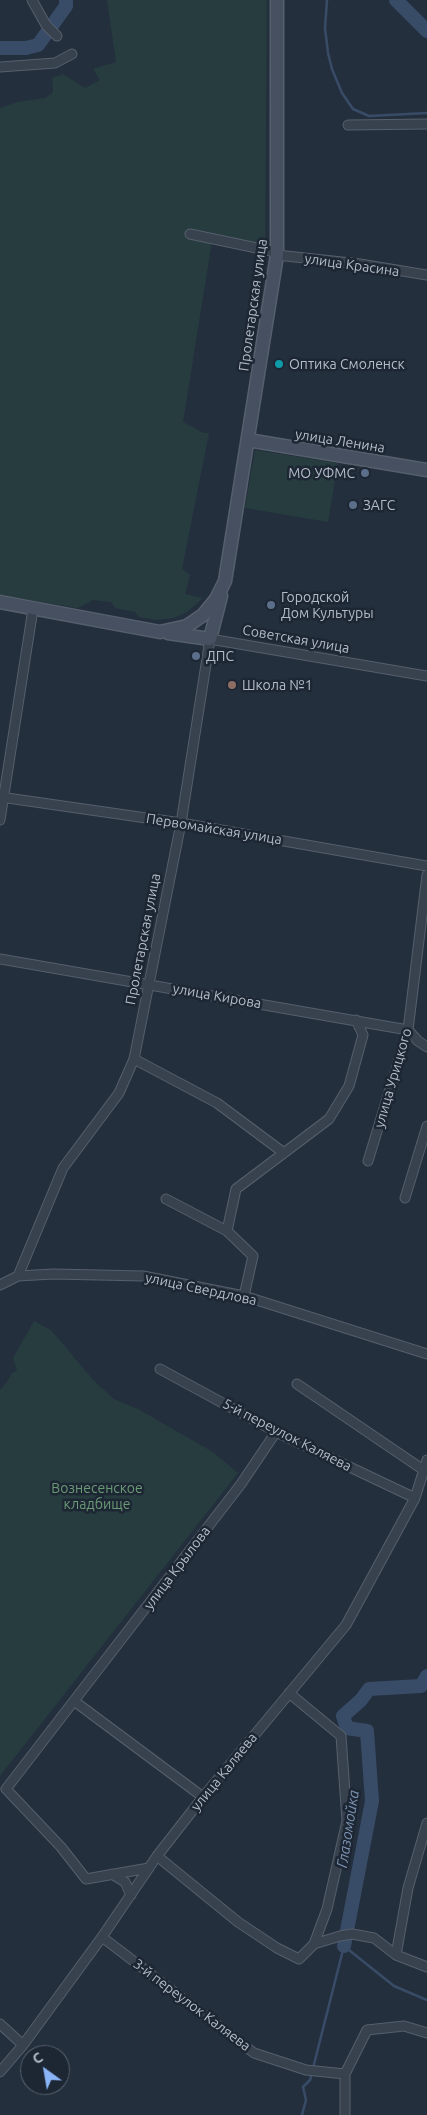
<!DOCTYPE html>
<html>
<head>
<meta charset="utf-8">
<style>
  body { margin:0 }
  #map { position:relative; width:427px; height:2115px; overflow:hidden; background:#242f3e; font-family:Ubuntu,sans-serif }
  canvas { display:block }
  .north { position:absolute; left:20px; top:2045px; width:50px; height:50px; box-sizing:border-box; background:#1d2633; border:1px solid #59626f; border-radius:50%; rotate:328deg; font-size:14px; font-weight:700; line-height:20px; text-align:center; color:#b4bcc9 }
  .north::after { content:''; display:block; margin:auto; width:18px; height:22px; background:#8ab4f8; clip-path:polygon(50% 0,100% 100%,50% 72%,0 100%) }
</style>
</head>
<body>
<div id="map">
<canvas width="427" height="2115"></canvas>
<div class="north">С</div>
</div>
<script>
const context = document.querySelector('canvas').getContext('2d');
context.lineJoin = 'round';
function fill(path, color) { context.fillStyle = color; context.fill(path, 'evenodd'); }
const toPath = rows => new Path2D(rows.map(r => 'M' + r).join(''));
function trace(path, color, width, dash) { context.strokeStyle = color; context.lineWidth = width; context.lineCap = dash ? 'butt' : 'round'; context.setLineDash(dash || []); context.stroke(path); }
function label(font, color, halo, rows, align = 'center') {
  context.font = font + ' Ubuntu,sans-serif'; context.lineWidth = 5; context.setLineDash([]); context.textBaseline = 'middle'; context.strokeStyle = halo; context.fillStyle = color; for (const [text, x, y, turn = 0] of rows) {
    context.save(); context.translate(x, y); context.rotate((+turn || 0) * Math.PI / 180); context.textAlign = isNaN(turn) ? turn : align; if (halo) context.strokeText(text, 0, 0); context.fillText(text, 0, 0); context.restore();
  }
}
fill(toPath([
  [107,0,267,0,265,248,212,241,183,422,204,433,209,433,182,569,190,575,185,594,203,598,187,612,174,618,157,620,139,617,135,612,115,608,111,602,93,600,78,608,0,595,0,108,17,102,45,98,53,92,52,78,63,74,85,88,100,80,93,69,116,62],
  [255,450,338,463,328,522,245,508],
  [34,1321,51,1330,94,1381,114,1399,138,1409,213,1452,238,1473,0,1776,0,1390,6,1383,12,1373,17,1371,13,1358]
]), '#263c3f');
trace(toPath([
  [327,0,325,28,328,53,332,69,342,93,353,109,369,116,427,113],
  [302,2115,306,2100,303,2087,310,2080,344,1946,394,1986,427,2000]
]), '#394c67', 2.5);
trace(toPath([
  [396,0,427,31],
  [0,48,26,48,38,45,66,6,66,0],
  [344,1946,372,1801,367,1731,347,1728,343,1716,361,1700,369,1689,421,1686,427,1676]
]), '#394c67', 14);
const street = toPath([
  [32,0,46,25,57,36],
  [0,67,55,63,72,54],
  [348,125,427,124],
  [190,234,271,251,277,255,360,264,427,275],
  [0,797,181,823,427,866],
  [0,820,33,609],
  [0,959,408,1030,418,1041,427,1047],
  [134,1059,217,1103,284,1153],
  [368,1161,408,1030,427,875],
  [405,1198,427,1126],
  [166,1199,227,1231],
  [18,1276,63,1168,119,1093,134,1059,181,823,210,639,427,676],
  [0,1285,18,1276,53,1274,143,1276,244,1296,427,1354],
  [244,1296,253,1256,227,1231,236,1189,329,1119,349,1086,363,1035,356,1020],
  [160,1369,276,1432,415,1498],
  [297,1384,425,1471],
  [74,1701,203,1797],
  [157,1856,238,1922,277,1948,299,1959,314,1944,327,1909,347,1821,341,1736,289,1693],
  [149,1868,86,1879,61,1847,6,1789,241,1484,276,1432],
  [112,1874,125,1882,131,1895],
  [102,1937,254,2053,306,2070,345,2074],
  [314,1944,340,1936,352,1934,374,1938,396,1955,427,1967],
  [396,1955,408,1888,427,1823],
  [0,2024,23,2045],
  [0,2072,23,2045,102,1937,157,1856,203,1797,346,1625,415,1498,427,1460],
  [345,2115,345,2074,367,2030,404,2026,427,2033]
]);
const secondary = toPath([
  [248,440,427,470],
  [0,602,160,632,187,626,203,615,216,599,225,581,277,255,277,0],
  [168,633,210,639,221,596]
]);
trace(street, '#565f6c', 11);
trace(secondary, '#565f6c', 15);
trace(street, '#38414e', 9);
trace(secondary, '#465061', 12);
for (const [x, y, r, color] of [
  [279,364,5,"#0f9aa8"],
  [365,473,5,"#5c6f8a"],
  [353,505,5,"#5c6f8a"],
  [271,605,5,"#5c6f8a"],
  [196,656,5,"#5c6f8a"],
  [232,685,5,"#8d6e63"]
]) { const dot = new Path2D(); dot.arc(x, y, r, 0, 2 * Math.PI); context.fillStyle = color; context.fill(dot); trace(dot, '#1d2633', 2); }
label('14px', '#b4bcc9', '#1d2633', [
  ["улица Красина",352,265,8],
  ["Пролетарская улица",253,305,-82],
  ["улица Ленина",340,441,9],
  ["Советская улица",296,639,10],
  ["Первомайская улица",214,829,9],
  ["Пролетарская улица",143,939,-79],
  ["улица Кирова",217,996,10],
  ["улица Урицкого",393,1078,-74],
  ["улица Свердлова",201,1289,12],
  ["5-й переулок Каляева",287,1435,27],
  ["улица Крылова",177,1568,-53],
  ["улица Каляева",224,1772,-51],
  ["3-й переулок Каляева",192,2005,37]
]);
label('14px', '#b4bcc9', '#1d2633', [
  ["Оптика Смоленск",289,364],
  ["МО УФМС",355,473,"right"],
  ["ЗАГС",363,505],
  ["Городской",281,597],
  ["Дом Культуры",281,613],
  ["ДПС",206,656],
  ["Школа №1",242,685]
], 'left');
label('14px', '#6b9a76', '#1d2633', [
  ["Вознесенское",97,1488],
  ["кладбище",97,1504]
]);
label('italic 15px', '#7c92b1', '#1d2633', [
  ["Глазомойка",348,1829,-81]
]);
</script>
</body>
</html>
